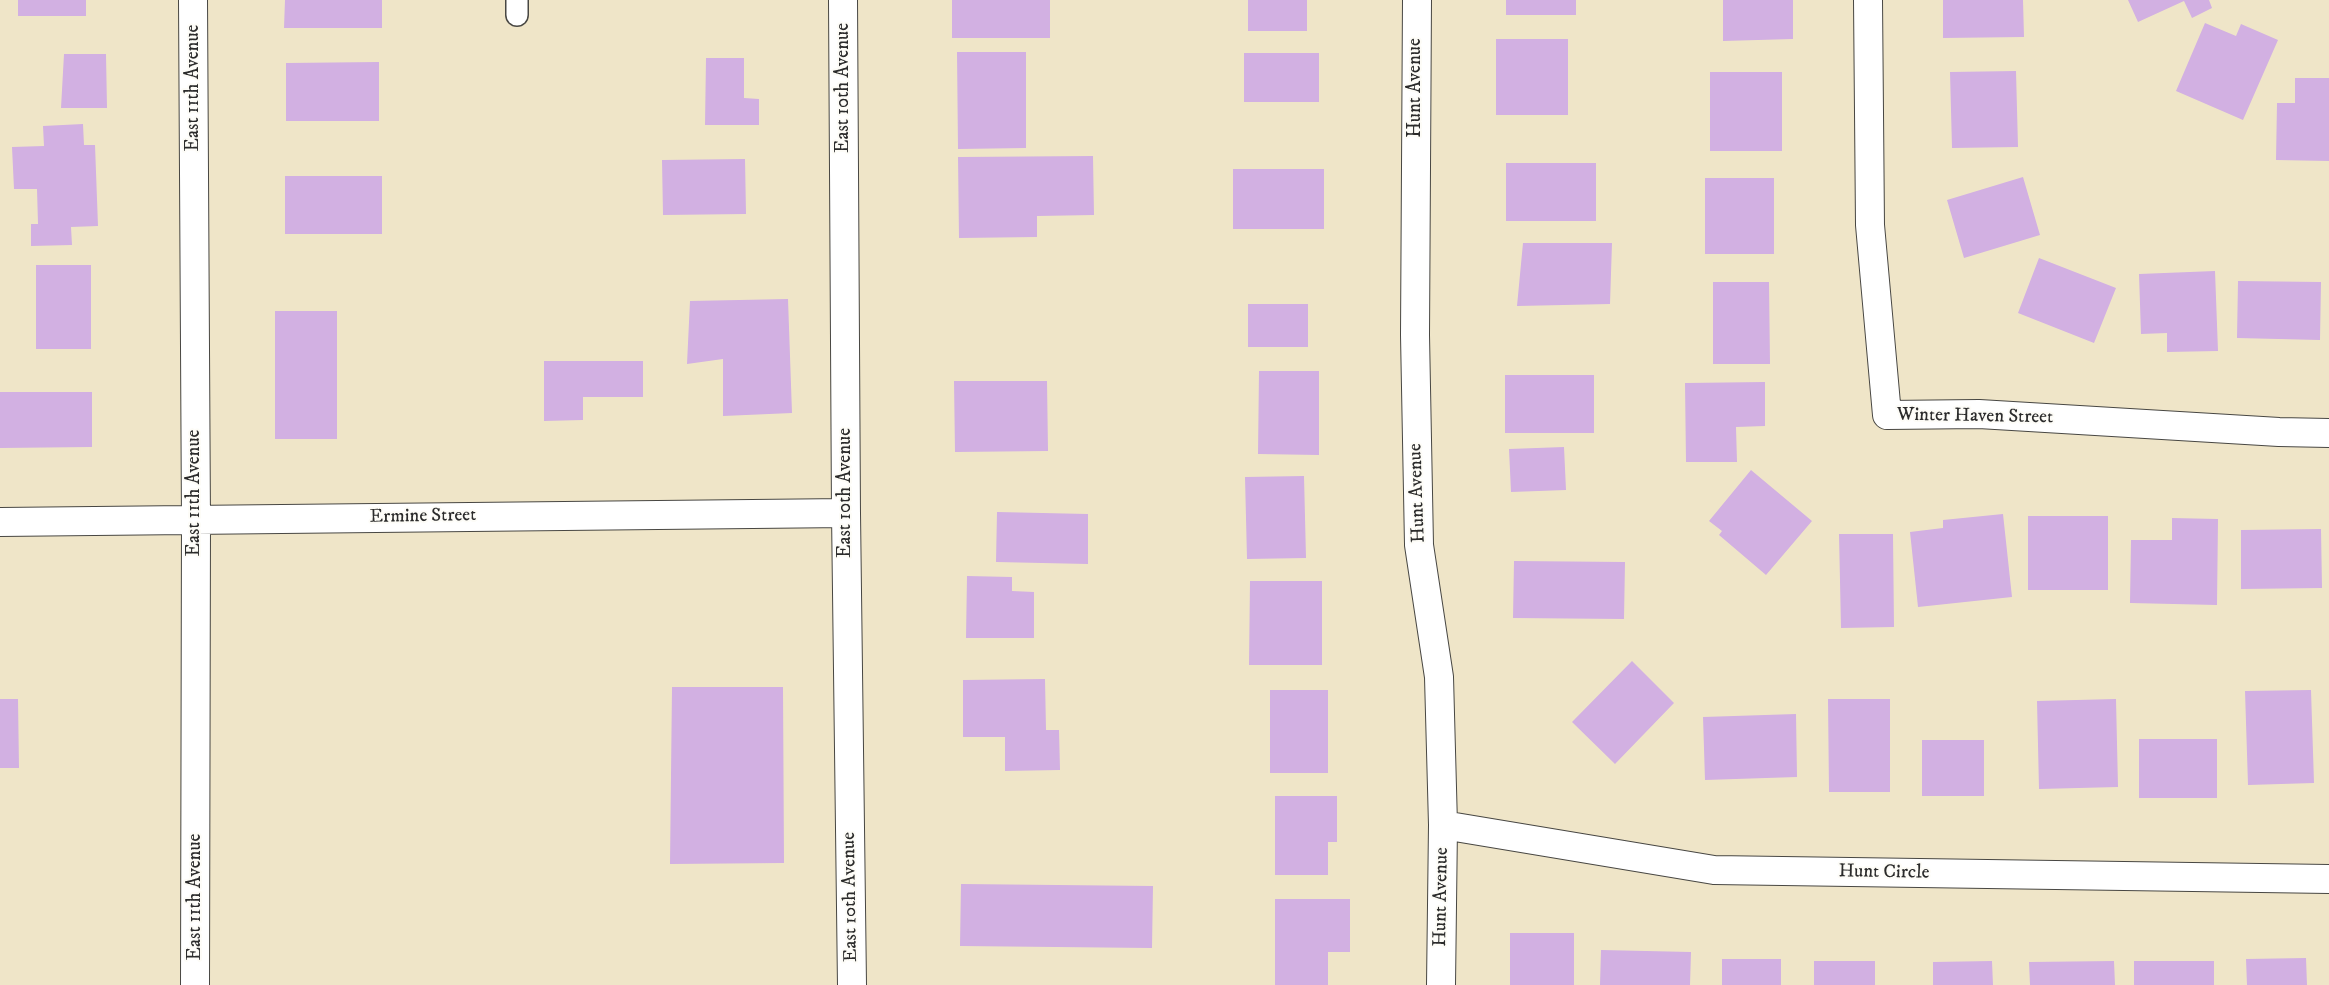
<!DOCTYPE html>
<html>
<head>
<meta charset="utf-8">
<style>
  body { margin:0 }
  canvas { display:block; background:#efe5c8 }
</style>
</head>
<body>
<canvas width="2329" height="985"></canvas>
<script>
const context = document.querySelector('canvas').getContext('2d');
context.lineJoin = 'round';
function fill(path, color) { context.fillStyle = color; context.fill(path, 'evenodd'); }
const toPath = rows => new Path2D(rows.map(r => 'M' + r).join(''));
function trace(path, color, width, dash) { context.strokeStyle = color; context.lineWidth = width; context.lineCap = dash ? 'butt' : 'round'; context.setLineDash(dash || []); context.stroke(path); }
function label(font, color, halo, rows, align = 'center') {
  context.font = font + ' "IM FELL DW Pica",serif'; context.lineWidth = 4; context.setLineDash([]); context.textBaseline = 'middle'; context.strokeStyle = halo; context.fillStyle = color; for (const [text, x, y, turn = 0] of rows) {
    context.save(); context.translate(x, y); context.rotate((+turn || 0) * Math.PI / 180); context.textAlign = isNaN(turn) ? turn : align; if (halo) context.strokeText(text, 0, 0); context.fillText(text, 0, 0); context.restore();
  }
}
fill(toPath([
  [18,0,86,0,86,16,18,16],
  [285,0,382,0,382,28,284,28],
  [952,0,1050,0,1050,38,952,38],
  [1248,0,1307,0,1307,31,1248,31],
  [1506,0,1576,0,1576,15,1506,15],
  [1723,0,1793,0,1793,39,1723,41],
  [1943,0,2023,0,2024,37,1943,38],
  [2128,0,2209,0,2212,8,2192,18,2184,1,2138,22],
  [2205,23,2236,36,2241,24,2278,40,2243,120,2176,91],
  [1496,39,1568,39,1568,115,1496,115],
  [957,52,1026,52,1026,148,958,149],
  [1244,53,1319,53,1319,102,1244,102],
  [64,54,106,54,107,108,61,108],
  [706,58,744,58,744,98,759,99,759,125,705,125],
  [379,62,379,121,286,121,286,63],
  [2016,71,2018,147,1952,148,1950,72],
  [1710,72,1782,72,1782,151,1710,151],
  [2295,78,2329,78,2329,161,2276,160,2277,103,2295,103],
  [83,124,84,145,95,145,98,226,71,227,72,245,31,246,31,224,38,224,37,189,14,189,12,147,44,146,43,126],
  [1093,156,1094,215,1037,216,1037,237,959,238,958,157],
  [745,159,746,214,663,215,662,160],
  [1506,163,1596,163,1596,221,1506,221],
  [1233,169,1324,169,1324,229,1233,229],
  [285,176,382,176,382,234,285,234],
  [2023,177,2040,235,1964,258,1947,200],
  [1705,178,1774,178,1774,254,1705,254],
  [1523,243,1612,243,1610,304,1517,306],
  [2039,258,2116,288,2094,343,2018,313],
  [36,265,91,265,91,349,36,349],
  [2215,271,2218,351,2167,352,2167,333,2141,334,2139,274],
  [2238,281,2321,282,2320,340,2237,338],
  [1713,282,1769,282,1770,364,1713,364],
  [788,299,792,413,723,416,723,359,687,364,690,301],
  [1248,304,1308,304,1308,347,1248,347],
  [275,311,337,311,337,439,275,439],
  [544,361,643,361,643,397,583,397,583,420,544,421],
  [1259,371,1319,371,1319,455,1258,454],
  [1505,375,1594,375,1594,433,1505,433],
  [954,381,1047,381,1048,451,955,452],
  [1765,382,1765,426,1736,427,1737,462,1686,462,1685,383],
  [0,392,92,392,92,447,0,448],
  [1564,447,1566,490,1511,492,1509,449],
  [1751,470,1812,521,1766,575,1719,535,1722,531,1709,521],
  [1304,476,1306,558,1247,559,1245,477],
  [997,512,1088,514,1088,564,996,562],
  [2003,514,2012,597,1918,607,1910,532,1943,528,1943,520],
  [2028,516,2108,516,2108,590,2028,590],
  [2172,518,2218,519,2217,605,2130,603,2131,540,2172,540],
  [2321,529,2322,588,2241,589,2241,530],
  [1839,534,1893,534,1894,627,1841,628],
  [1514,561,1625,562,1624,619,1513,618],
  [967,576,1012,577,1012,591,1034,592,1034,638,966,638],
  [1250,581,1322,581,1322,665,1249,665],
  [1632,661,1674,703,1615,764,1572,722],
  [1045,679,1046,730,1059,730,1060,770,1005,771,1005,737,963,737,963,680],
  [672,687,783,687,784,863,670,864],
  [1270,690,1328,690,1328,773,1270,773],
  [2311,690,2314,783,2248,785,2245,691],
  [0,699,18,699,19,768,0,768],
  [1828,699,1890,699,1890,792,1829,792],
  [2116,699,2118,787,2039,789,2037,701],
  [1796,714,1797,777,1705,780,1703,717],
  [2139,739,2217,739,2217,798,2139,798],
  [1922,740,1984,740,1984,796,1922,796],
  [1275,796,1337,796,1337,842,1328,842,1328,875,1275,875],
  [961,884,1153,886,1152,948,960,946],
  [1275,899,1350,899,1350,952,1328,952,1328,985,1275,985],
  [1510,933,1574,933,1574,985,1510,985],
  [1601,950,1691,952,1690,985,1600,985],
  [2306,958,2307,985,2247,985,2246,959],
  [1722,959,1781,959,1781,985,1722,985],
  [1814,961,1875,961,1875,985,1814,985],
  [1992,961,1993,985,1933,985,1933,962],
  [2114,961,2115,985,2030,985,2029,962],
  [2134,961,2214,961,2214,985,2134,985]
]), '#d2b0e2');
const service = toPath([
  [517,15,517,0]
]);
const minor = toPath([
  [193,0,196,521,195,985],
  [843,0,846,513,852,985],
  [1417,0,1415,335,1419,545,1439,677,1443,825,1441,985],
  [1868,0,1870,225,1887,415,1979,414,2279,432,2329,433],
  [0,522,846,513],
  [1443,825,1714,870,2329,879]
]);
trace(service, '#484743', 24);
trace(minor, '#484743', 30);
trace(service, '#fff', 21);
trace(minor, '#fff', 28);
label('19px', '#2b2b2b', '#fdfcf7', [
  ["East 11th Avenue",194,88,-90],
  ["East 10th Avenue",844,88,-90],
  ["Hunt Avenue",1416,88,-90],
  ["Winter Haven Street",1975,417,1],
  ["East 11th Avenue",195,493,-90],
  ["East 10th Avenue",846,493,-90],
  ["Hunt Avenue",1418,493,-92],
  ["Ermine Street",423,517,-1],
  ["Hunt Circle",1884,873,1],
  ["East 11th Avenue",196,897,-90],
  ["East 10th Avenue",851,897,-91],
  ["Hunt Avenue",1442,897,-89]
]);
</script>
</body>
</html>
